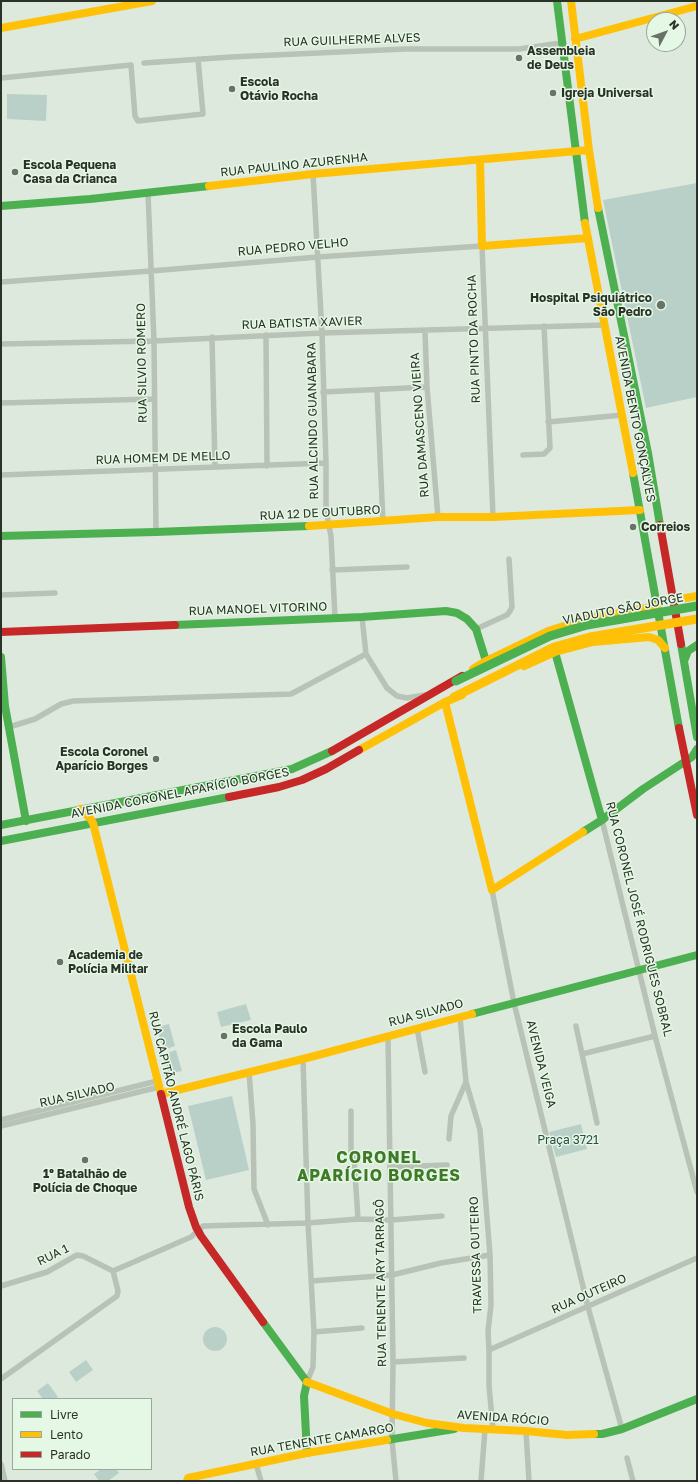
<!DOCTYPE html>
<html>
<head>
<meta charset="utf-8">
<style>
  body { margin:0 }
  #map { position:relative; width:698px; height:1482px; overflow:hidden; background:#dee9de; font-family:"Golos Text",sans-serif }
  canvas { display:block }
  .frame { position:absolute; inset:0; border:2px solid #293226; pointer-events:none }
  .legend { position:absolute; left:12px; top:1398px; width:140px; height:72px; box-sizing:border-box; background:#e5f7e5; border:1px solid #9aa899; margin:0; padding:5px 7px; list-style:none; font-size:12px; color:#293226 }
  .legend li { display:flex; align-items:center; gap:8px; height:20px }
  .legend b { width:20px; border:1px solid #9aa899 }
  .north { position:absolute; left:646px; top:12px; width:40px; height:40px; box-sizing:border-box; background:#e5f7e5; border:1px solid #9aa899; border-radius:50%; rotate:49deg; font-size:11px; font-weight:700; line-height:16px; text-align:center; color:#293226 }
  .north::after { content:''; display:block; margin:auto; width:14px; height:18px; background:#687266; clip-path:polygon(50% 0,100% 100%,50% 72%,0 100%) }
</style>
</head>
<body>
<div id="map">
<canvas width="698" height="1482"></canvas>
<div class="frame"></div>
<ul class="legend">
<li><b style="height:5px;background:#4caf50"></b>Livre</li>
<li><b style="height:5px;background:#ffc107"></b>Lento</li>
<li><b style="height:5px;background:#c62828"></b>Parado</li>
</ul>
<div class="north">N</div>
</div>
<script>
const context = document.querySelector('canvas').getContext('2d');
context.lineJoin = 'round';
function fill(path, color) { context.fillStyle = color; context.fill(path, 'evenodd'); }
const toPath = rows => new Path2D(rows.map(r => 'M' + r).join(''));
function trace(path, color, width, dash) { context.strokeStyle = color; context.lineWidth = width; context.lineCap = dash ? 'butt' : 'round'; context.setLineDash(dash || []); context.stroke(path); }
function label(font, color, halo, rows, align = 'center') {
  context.font = font + ' "Golos Text",sans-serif'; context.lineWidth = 3; context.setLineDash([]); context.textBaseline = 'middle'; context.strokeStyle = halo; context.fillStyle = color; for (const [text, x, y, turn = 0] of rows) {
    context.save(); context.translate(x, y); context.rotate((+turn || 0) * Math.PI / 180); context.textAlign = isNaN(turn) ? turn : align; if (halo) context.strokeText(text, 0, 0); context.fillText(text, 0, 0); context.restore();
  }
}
fill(toPath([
  [7,94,47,95,46,121,7,119],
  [697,183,697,397,646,408,603,200],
  [246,1004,251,1020,221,1027,217,1012],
  [169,1024,175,1046,163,1050,157,1027],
  [176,1050,182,1071,169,1074,164,1054],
  [232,1096,249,1170,206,1180,188,1106],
  [581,1124,587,1149,556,1157,549,1132],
  '203 1339a12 12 0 1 1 24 0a12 12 0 1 1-24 0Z',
  [86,1360,93,1370,76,1382,69,1372],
  [48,1383,58,1397,55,1399,43,1399,37,1391],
  [101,1469,116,1469,119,1473,108,1481,99,1481,94,1474]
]), '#b9d0c8');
trace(toPath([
  [144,63,231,57,405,49,519,49,561,43],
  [1,78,131,65,135,116,138,121,203,114,198,59],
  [313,174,322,333,326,463,326,511,331,536,335,618],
  [148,193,154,341,156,532],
  [1,282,151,271,318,257,482,246,493,517],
  [425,331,427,387,438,517],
  [266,335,267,466],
  [212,337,215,467],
  [1,344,154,341,322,333,605,325],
  [377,390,383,522],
  [323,392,427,387],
  [1,403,154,399],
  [548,422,623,415],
  [523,455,544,454,550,448,544,326],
  [1,475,326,463],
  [332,570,407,567],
  [1,595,55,593],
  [362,617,366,654,387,688,397,696,407,698,425,695],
  [476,629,507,615,510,611,512,607,509,559],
  [9,727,35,719,61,704,73,701,291,694,366,654],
  [602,820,655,1036,697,1192],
  [492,890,514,1003,588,1307,622,1429],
  [576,1026,582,1054],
  [417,1028,425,1072],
  [388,1036,393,1362,392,1440,396,1481],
  [303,1059,308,1223,314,1332,313,1367,307,1382],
  [249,1072,253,1124,254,1189,268,1225],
  [466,1082,480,1130,490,1255,491,1305,488,1331,489,1350,489,1386,493,1429],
  [351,1111,351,1152,354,1158,358,1219],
  [1,1120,157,1081],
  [597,1123,582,1054,655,1036],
  [1,1126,159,1087],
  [449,1139,451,1116,466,1082,460,1017],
  [390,1167,447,1165],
  [311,1281,392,1275,441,1263,490,1255],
  [1,1286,47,1272,77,1255,83,1256,113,1271],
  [314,1332,362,1328],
  [489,1350,697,1258],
  [393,1362,464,1358],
  [1,1379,117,1296,118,1291,113,1271,191,1237,203,1226,308,1223,358,1219,391,1220,442,1216],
  [526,1431,529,1481],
  [627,1458,633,1481],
  [1,1464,5,1481],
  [256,1464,261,1481],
  [481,1481,485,1429]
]), '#b8c2b7', 5.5);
trace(toPath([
  [557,1,585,223],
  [1,206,90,199,209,186],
  [598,208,648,453,660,525],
  [633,473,679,728],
  [1,536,156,532,309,526],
  [175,625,362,617,446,611,457,613,467,619,476,629,486,661],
  [681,644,697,737],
  [555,652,602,820],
  [1,657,5,706,26,821],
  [684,661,688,651,697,645],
  [1,825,292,769,332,751],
  [583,832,602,820,643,789,692,757,697,749],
  [1,841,229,797],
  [472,1014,697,955],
  [263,1322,307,1382],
  [307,1382,304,1396,307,1453],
  [594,1434,602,1434,622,1429,697,1399],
  [387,1440,454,1429]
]), '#4caf50', 8);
trace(toPath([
  [571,1,589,150,598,208],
  [1,28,152,1],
  [575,39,697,6],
  [480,160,482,246,588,238],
  [209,186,313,174,589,150],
  [585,223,633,473],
  [309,526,438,517,493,517,640,510],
  [673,596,680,599,697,596],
  [524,666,555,652,593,642,649,637,658,640,665,648],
  [473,669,486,661,548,631,586,619,657,606],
  [445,702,492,890,583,832],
  [359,750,445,702,462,695],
  [80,809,90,818,93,823,161,1094],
  [161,1094,303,1059,472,1014],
  [307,1382,393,1414,427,1423,464,1428,526,1431,567,1435,594,1434],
  [187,1481,188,1478,307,1453,387,1440]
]), '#ffc107', 8);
trace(toPath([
  [660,525,681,644],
  [1,632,175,625],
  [679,728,697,815],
  [332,751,462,676],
  [229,797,279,787,302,780,326,769,359,750],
  [161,1094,189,1207,196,1227,201,1236,263,1322]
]), '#c62828', 8);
trace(toPath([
  [456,681,550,636,587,625,697,606]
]), '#4caf50', 9);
trace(toPath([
  [454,697,554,647,590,637,697,619]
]), '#ffc107', 9);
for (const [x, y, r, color] of [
  [519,58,4,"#687266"],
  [232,89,4,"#687266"],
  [553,93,4,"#687266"],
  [15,172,4,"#687266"],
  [661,305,5,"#687266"],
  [633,527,4,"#687266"],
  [156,759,4,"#687266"],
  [60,962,4,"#687266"],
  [224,1036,4,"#687266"],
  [85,1160,4,"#687266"]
]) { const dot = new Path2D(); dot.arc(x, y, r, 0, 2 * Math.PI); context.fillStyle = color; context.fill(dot); trace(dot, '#e5f7e5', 1.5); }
label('12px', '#293226', '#e5f7e5', [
  ["RUA GUILHERME ALVES",352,40,-2],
  ["RUA PAULINO AZURENHA",294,165,-6],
  ["RUA PEDRO VELHO",293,247,-5],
  ["RUA BATISTA XAVIER",302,323,-2],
  ["RUA PINTO DA ROCHA",474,339,-92],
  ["RUA SILVIO ROMERO",142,363,-91],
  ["AVENIDA BENTO GONÇALVES",635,419,79],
  ["RUA ALCINDO GUANABARA",313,421,-91],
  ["RUA DAMASCENO VIEIRA",420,425,-94],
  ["RUA HOMEM DE MELLO",163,458,-2],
  ["RUA 12 DE OUTUBRO",320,513,-3],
  ["RUA MANOEL VITORINO",258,609,-2],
  ["VIADUTO SÃO JORGE",623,609,-11],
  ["AVENIDA CORONEL APARÍCIO BORGES",180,793,-11],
  ["RUA CORONEL JOSÉ RODRIGUES SOBRAL",639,919,76],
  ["RUA SILVADO",426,1013,-15],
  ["AVENIDA VEIGA",541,1064,76],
  ["RUA SILVADO",77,1095,-13],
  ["RUA CAPITÃO ANDRÉ LAGO PÁRIS",176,1106,76],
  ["RUA 1",53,1255,-26],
  ["TRAVESSA OUTEIRO",476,1255,-92],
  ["RUA TENENTE ARY TARRAGÔ",381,1283,-91],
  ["RUA OUTEIRO",589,1294,-24],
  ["AVENIDA RÓCIO",503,1418,4],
  ["RUA TENENTE CAMARGO",322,1440,-10]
]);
label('bold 12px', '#293226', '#e5f7e5', [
  ["Assembleia",527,51],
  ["de Deus",527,65],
  ["Escola",240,82],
  ["Otávio Rocha",240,96],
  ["Igreja Universal",561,93],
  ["Escola Pequena",23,165],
  ["Casa da Crianca",23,179],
  ["Hospital Psiquiátrico",652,298,"right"],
  ["São Pedro",652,312,"right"],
  ["Correios",641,527],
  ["Escola Coronel",148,752,"right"],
  ["Aparício Borges",148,766,"right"],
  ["Academia de",68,955],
  ["Polícia Militar",68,969],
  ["Escola Paulo",232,1029],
  ["da Gama",232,1043],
  ["1º Batalhão de",85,1174,"center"],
  ["Polícia de Choque",85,1188,"center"]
], 'left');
label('12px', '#2c4e49', '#e5f7e5', [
  ["Praça 3721",568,1140]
]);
context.letterSpacing = '1px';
label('bold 16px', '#3e7a27', '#e5f7e5', [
  ["CORONEL",379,1158],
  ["APARÍCIO BORGES",379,1176]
]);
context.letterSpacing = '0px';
</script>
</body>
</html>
